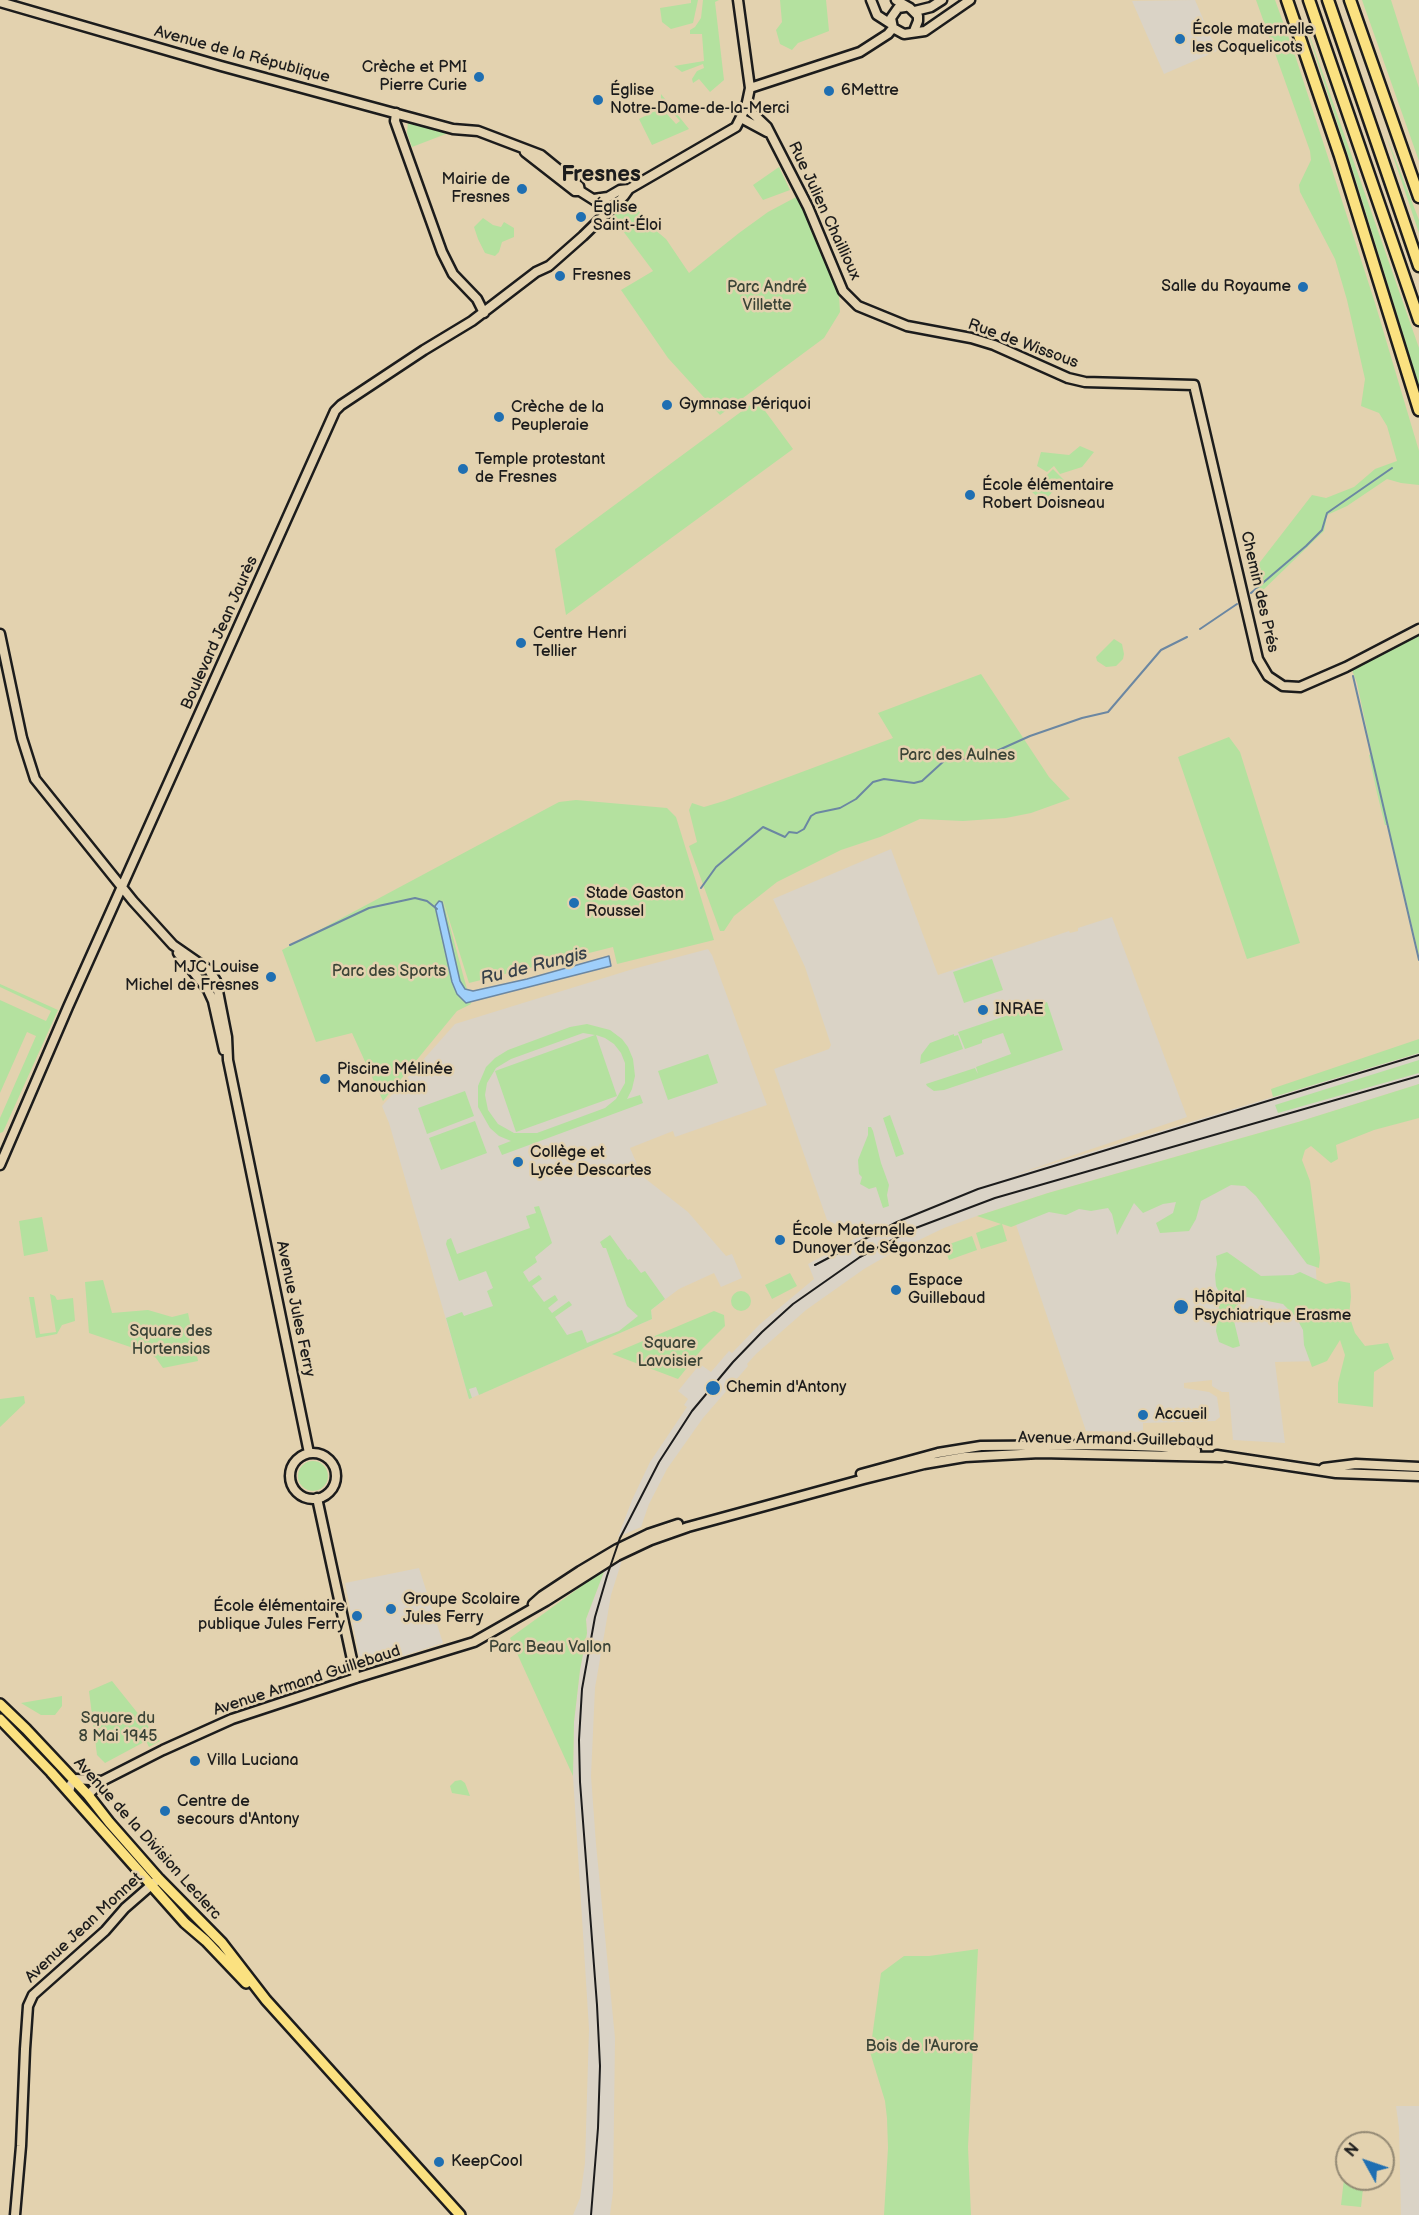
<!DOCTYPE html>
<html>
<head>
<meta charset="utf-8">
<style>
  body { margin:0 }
  #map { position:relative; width:1419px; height:2215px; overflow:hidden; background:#e3d2af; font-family:"Balsamiq Sans",sans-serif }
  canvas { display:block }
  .north { position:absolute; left:1335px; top:2131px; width:60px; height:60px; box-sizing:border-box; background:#e3d2af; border:2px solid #938974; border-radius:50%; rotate:310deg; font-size:16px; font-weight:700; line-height:24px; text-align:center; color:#1c1c1c }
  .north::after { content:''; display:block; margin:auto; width:21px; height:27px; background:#1f6fb2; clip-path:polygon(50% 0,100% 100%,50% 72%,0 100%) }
</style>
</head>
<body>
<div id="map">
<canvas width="1419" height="2215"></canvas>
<div class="north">N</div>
</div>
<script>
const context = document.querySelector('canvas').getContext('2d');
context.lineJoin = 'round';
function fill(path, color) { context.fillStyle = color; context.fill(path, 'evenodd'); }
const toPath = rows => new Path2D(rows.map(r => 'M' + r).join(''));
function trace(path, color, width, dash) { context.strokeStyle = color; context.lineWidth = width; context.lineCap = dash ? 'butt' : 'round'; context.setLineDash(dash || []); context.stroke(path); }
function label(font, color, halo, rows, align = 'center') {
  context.font = font + ' "Balsamiq Sans",sans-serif'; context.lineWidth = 5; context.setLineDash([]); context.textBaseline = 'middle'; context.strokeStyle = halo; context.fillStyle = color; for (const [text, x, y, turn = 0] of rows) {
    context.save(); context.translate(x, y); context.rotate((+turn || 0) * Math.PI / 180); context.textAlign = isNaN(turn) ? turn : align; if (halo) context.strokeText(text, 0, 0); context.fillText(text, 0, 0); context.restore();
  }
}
fill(toPath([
  [1195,0,1217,51,1164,74,1132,1],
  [891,849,938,975,1069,931,1070,933,1078,931,1078,928,1112,917,1187,1117,1008,1177,1419,1053,1419,1084,1298,1122,1048,1193,977,1216,944,1228,890,1254,864,1269,806,1310,756,1354,747,1364,748,1366,703,1418,667,1469,649,1504,641,1527,618,1537,632,1500,650,1462,687,1407,684,1405,688,1399,678,1391,700,1364,711,1372,729,1351,732,1353,760,1324,814,1279,808,1264,860,1236,827,1220,774,1069,829,1049,831,1045,805,967,773,899],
  [708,949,712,955,767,1105,675,1137,673,1131,630,1148,642,1176,688,1212,726,1256,732,1254,742,1278,721,1287,714,1273,679,1289,651,1310,652,1319,469,1399,389,1123,382,1106,455,1024,633,969],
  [1285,1132,1315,1253,1321,1361,1275,1362,1285,1443,1233,1440,1229,1392,1222,1392,1212,1386,1212,1380,1184,1383,1184,1388,1209,1392,1217,1397,1220,1417,1215,1421,1143,1423,1143,1432,1086,1431,1011,1210],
  [622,1560,611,1595,595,1688,591,1776,596,1844,615,2038,613,2192,610,2215,573,2215,580,2198,585,2163,589,2029,573,1776,574,1722,580,1670,587,1633,586,1619,605,1569],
  [419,1568,443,1643,375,1665,359,1656,345,1583],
  [1396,2106,1419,2106,1419,2215,1401,2215,1399,2128]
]), '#dad3c6');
fill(toPath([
  [691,0,698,0,693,23,671,29,662,22,660,8,691,3],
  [703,0,719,0,715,2,724,80,710,92,699,79,693,83,692,79,697,71,704,68,703,64,682,72,674,66,704,61,702,34,690,34,690,30,695,27,701,18],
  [780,0,826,0,829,31,798,43,792,50,780,44,776,30,782,22],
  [1256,0,1275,0,1294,52,1375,303,1419,451,1419,485,1401,483,1387,479,1347,506,1327,515,1324,531,1261,592,1256,588,1250,575,1312,495,1326,498,1354,487,1375,469,1397,461,1387,426,1379,413,1361,406,1365,379,1347,300,1335,259,1300,192,1299,185,1311,160,1310,151],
  [1362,0,1391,0,1419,88,1419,161],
  [1301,11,1419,348,1419,386,1357,184],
  [661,94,689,129,652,145,639,119,659,109,658,104,676,124,680,121,661,100],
  [408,121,451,132,412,147,407,133],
  [1386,135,1419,220,1419,233],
  [779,167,790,190,763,200,753,185],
  [798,196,839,296,840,312,824,338,720,415,668,358,621,290,653,271,611,215,628,201,638,210,648,224,666,239,689,273,739,233,768,212],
  [483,218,493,225,501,227,504,222,514,228,514,237,502,242,499,252,495,256,485,253,478,239,474,227],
  [757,400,793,449,566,615,555,549],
  [1080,446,1094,452,1082,467,1060,474,1054,466,1047,472,1037,466,1041,452,1069,455],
  [1053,469,1064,480,1043,502,1031,491],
  [1419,633,1419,955,1388,825,1385,825,1377,793,1369,755,1372,754,1357,683,1352,670],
  [1114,639,1122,644,1124,654,1123,659,1116,666,1106,667,1097,661,1096,657],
  [981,674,1049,777,1070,799,1031,813,1006,818,963,821,920,819,880,837,841,850,777,882,734,916,724,931,720,931,689,846,697,842,689,810,692,803,704,807,724,801,893,738,878,713],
  [1229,737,1240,752,1300,943,1247,959,1178,757],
  [576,800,667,808,676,817,714,940,617,964,613,947,469,983,442,897,471,1004,457,1011,383,1101,352,1033,316,1042,282,950,559,802],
  [992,959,1003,990,964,1003,953,972],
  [0,984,58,1010,3,1132,0,1133,0,1118,36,1036,27,1032,0,1093,0,1000,46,1021,51,1011,0,987],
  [1047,1002,1063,1050,944,1090,934,1091,927,1086,926,1084,975,1068,978,1074,976,1067,1011,1054,1003,1033,982,1040,982,1043,965,1049,958,1032],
  [587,1024,610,1030,622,1039,628,1047,633,1059,635,1076,632,1089,627,1099,640,1095,643,1103,502,1155,498,1146,511,1141,499,1136,490,1128,478,1107,478,1086,486,1067,495,1058,508,1050,570,1027],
  [583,1033,595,1035,495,1071,516,1132,617,1096,596,1035,605,1038,614,1044,621,1053,625,1063,625,1083,616,1099,605,1108,537,1133,514,1133,498,1124,488,1110,485,1095,487,1083,496,1068,511,1059],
  [954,1034,954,1036,958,1035,963,1049,920,1064,921,1055,930,1043],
  [1419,1039,1419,1053,1273,1097,1271,1089],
  [708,1054,718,1083,668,1100,658,1071],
  [1419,1060,1419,1073,1278,1113,1275,1105],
  [1419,1084,1419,1118,1374,1130,1336,1145,1338,1159,1331,1163,1311,1146,1305,1150,1302,1160,1310,1181,1320,1258,1319,1268,1307,1264,1256,1196,1245,1186,1231,1185,1201,1201,1196,1219,1189,1231,1160,1233,1156,1223,1173,1213,1176,1202,1163,1204,1143,1213,1134,1203,1117,1235,1112,1214,1108,1208,1091,1211,1079,1209,1066,1215,1049,1212,1011,1227,1002,1224,1007,1241,981,1249,976,1233,1001,1224,977,1216,1048,1193,1298,1122],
  [465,1091,474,1116,427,1134,418,1108],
  [890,1115,904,1154,896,1157,883,1118],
  [475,1121,487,1153,441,1170,429,1138],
  [868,1127,871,1127,873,1131,881,1163,889,1185,887,1195,889,1206,883,1208,876,1187,869,1189,860,1184,862,1177,859,1174,858,1160,868,1135],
  [539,1206,552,1243,535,1257,537,1262,523,1272,529,1282,539,1275,542,1279,532,1286,544,1302,555,1295,558,1300,548,1308,552,1313,569,1301,572,1305,555,1317,567,1335,582,1330,587,1343,619,1331,638,1316,627,1306,606,1248,603,1248,600,1242,610,1235,628,1260,630,1259,641,1273,645,1271,665,1299,651,1310,652,1319,479,1395,476,1387,469,1389,472,1398,469,1399,446,1318,462,1312,464,1316,493,1306,487,1291,493,1288,486,1271,459,1281,446,1244,447,1240,451,1238,457,1254,530,1228,526,1216,536,1213,534,1207],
  [42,1217,48,1251,24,1256,19,1221],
  [972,1236,977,1250,949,1260,944,1246],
  [1227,1252,1261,1276,1293,1275,1300,1272,1326,1284,1339,1281,1350,1283,1351,1297,1349,1315,1355,1333,1365,1346,1388,1343,1394,1359,1374,1372,1373,1407,1338,1403,1338,1383,1345,1355,1340,1340,1327,1361,1312,1367,1304,1345,1303,1330,1296,1317,1283,1304,1247,1297,1237,1305,1233,1317,1240,1346,1233,1348,1219,1342,1216,1331,1219,1306,1222,1298,1216,1286,1215,1275,1217,1264,1216,1256],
  [790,1273,797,1286,772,1299,765,1285],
  [103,1280,112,1313,148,1310,172,1317,188,1313,198,1361,163,1368,156,1358,148,1353,89,1333,85,1282],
  '731 1301a10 10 0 1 1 20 0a10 10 0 1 1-20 0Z',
  [50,1294,55,1296,57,1300,73,1298,75,1321,62,1325,57,1334,36,1338,29,1297,34,1297,40,1334,56,1332],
  [714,1311,724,1315,725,1326,702,1349,678,1379,612,1354],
  [24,1396,25,1403,0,1427,0,1399],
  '298 1476a15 15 0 1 1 30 0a15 15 0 1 1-30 0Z',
  [605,1569,586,1619,587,1633,580,1670,574,1722,573,1776,510,1638],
  [112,1681,160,1741,149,1747,146,1741,105,1763,97,1755,89,1691],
  [62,1696,62,1706,55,1715,41,1715,21,1703],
  [461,1780,465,1783,470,1796,452,1793,450,1786,455,1781],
  [978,1949,968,2147,971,2215,884,2215,888,2148,887,2118,885,2101,870,2052,881,1973,904,1956,929,1956],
  [1346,2162,1347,2179,1364,2179,1361,2207,1341,2205]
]), '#b4e19f');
const water = toPath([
  [439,901,442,902,460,981,465,989,473,991,527,979,609,956,611,966,466,1003,457,994,452,982,435,906,439,901]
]);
fill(water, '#9fcffb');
trace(water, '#6b87a2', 1.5);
trace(toPath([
  [1251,593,1306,546,1322,530,1327,513,1392,468],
  [1200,629,1237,604],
  [1353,676,1419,960],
  [701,888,716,867,763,827,785,837,789,832,797,833,804,829,811,816,816,813,840,808,856,799,873,782,884,779,914,783,922,781,945,760,981,758,1030,736,1082,718,1108,712,1161,650,1187,637],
  [290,945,369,908,415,898,427,901,437,909]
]), '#6b87a2', 2);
const secondary = toPath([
  [871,0,877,15,891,24],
  [896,0,910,8,918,16,918,21,914,31],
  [0,2,221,66,453,129,478,131,541,155,579,186,580,191],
  [905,7,898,8,891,18,893,28,904,34,925,31,970,0],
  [915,11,931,7,942,0],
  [750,88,860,52,888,34,893,28],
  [746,107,767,127,808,207,843,291,858,306,907,326,971,338,994,345,1068,378,1085,382,1194,385,1258,659,1268,676,1283,686,1300,687,1346,667,1419,629],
  [396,113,395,121,442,252,453,274,477,299,484,313],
  [741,118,767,132],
  [525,152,575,191,580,191,599,203,609,205,615,204],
  [594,199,608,197,620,190,629,189],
  [0,634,22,738,35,779,133,901,173,945,209,970,216,981,227,1037,228,1060,309,1453],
  [178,953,208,990,213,1001,224,1050],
  [0,1165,68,1007,335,411,341,405,424,350,472,321,536,272,549,266,583,236,624,196,629,189,736,127,746,107,750,88,738,0],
  '290 1476a23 23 0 1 1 46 0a23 23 0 1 1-46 0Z',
  [1217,1455,1336,1473,1419,1476],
  [1324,1468,1356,1464,1419,1467],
  [861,1474,938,1453,981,1446,1108,1445,1162,1447,1196,1451],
  [317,1498,356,1678],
  [533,1604,542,1596,580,1571,617,1549,648,1534,678,1524],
  [69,1792,71,1784,77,1779,102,1781],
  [88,1795,102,1781,163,1750,232,1719,356,1678,474,1642,546,1601,617,1556,651,1540,688,1527,864,1479,924,1464,965,1457,1040,1453,1222,1457],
  [15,2215,21,2146,25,2049,28,2006,33,1995,105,1931,125,1908,156,1881]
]);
const primary = toPath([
  [0,1704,26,1729,88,1795,109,1822,159,1879,222,1943,266,2000,460,2215],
  [0,1719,51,1772,185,1923,206,1941,246,1983]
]);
const highway = toPath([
  [1287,0,1340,156,1419,410],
  [1309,0,1419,320],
  [1328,0,1419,266],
  [1350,0,1419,197]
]);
trace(secondary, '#1c1c1c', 13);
trace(primary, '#1c1c1c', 14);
trace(highway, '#1c1c1c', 15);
trace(secondary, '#e3d2af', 8);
trace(primary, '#fbe180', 9);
trace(highway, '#fbe180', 10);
trace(toPath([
  [815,1265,897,1222,978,1189,1419,1055],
  [591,2215,598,2128,600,2066,597,2005,580,1782,579,1740,582,1689,595,1617,607,1576,620,1538,659,1462,692,1411,733,1362,762,1332,793,1304,860,1257,913,1229,995,1198,1419,1076]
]), '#1c1c1c', 2);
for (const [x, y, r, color] of [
  [1180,39,6,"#1f6fb2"],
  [479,77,6,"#1f6fb2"],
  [829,91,6,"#1f6fb2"],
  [598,100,6,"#1f6fb2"],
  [522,189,6,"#1f6fb2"],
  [581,217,6,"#1f6fb2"],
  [560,276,6,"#1f6fb2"],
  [1303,287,6,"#1f6fb2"],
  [667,405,6,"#1f6fb2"],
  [499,417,6,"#1f6fb2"],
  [463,469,6,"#1f6fb2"],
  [970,495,6,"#1f6fb2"],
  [521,643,6,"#1f6fb2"],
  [574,903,6,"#1f6fb2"],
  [271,977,6,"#1f6fb2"],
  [983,1010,6,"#1f6fb2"],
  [325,1079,6,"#1f6fb2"],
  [518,1162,6,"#1f6fb2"],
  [780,1240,6,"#1f6fb2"],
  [896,1290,6,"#1f6fb2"],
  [1181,1307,8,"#1f6fb2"],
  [713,1388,8,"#1f6fb2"],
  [1143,1415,6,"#1f6fb2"],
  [391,1609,6,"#1f6fb2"],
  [357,1616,6,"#1f6fb2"],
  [195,1761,6,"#1f6fb2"],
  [165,1811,6,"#1f6fb2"],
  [439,2162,6,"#1f6fb2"]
]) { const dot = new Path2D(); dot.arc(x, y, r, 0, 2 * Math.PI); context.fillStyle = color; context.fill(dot); trace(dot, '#e3d2af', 2); }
label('16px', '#1c1c1c', '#e3d2af', [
  ["École maternelle",1192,30],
  ["les Coquelicots",1192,48],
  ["Crèche et PMI",467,68,"right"],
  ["Pierre Curie",467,86,"right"],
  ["Église",610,91],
  ["Notre-Dame-de-la-Merci",610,109],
  ["6Mettre",841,91],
  ["Mairie de",510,180,"right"],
  ["Fresnes",510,198,"right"],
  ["Église",593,208],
  ["Saint-Éloi",593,226],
  ["Fresnes",572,276],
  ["Salle du Royaume",1291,287,"right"],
  ["Gymnase Périquoi",679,405],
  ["Crèche de la",511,408],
  ["Peupleraie",511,426],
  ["Temple protestant",475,460],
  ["de Fresnes",475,478],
  ["École élémentaire",982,486],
  ["Robert Doisneau",982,504],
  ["Centre Henri",533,634],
  ["Tellier",533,652],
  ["Stade Gaston",586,894],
  ["Roussel",586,912],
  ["MJC Louise",259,968,"right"],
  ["Michel de Fresnes",259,986,"right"],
  ["INRAE",995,1010],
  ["Piscine Mélinée",337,1070],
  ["Manouchian",337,1088],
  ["Collège et",530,1153],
  ["Lycée Descartes",530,1171],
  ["École Maternelle",792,1231],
  ["Dunoyer de Ségonzac",792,1249],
  ["Espace",908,1281],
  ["Guillebaud",908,1299],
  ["Hôpital",1194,1298],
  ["Psychiatrique Erasme",1194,1316],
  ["Chemin d'Antony",726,1388],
  ["Accueil",1155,1415],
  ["Groupe Scolaire",403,1600],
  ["Jules Ferry",403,1618],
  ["École élémentaire",345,1607,"right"],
  ["publique Jules Ferry",345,1625,"right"],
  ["Villa Luciana",207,1761],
  ["Centre de",177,1802],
  ["secours d'Antony",177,1820],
  ["KeepCool",451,2162]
], 'left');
label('16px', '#1c1c1c', '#e3d2af', [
  ["Avenue de la République",242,55,15],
  ["Rue Julien Chaillioux",824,211,65],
  ["Rue de Wissous",1023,344,20],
  ["Chemin des Prés",1259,592,77],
  ["Boulevard Jean Jaurès",220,633,-66],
  ["Avenue Jules Ferry",295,1309,78],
  ["Avenue Armand Guillebaud",1116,1440,1],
  ["Avenue Armand Guillebaud",307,1681,-18],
  ["Avenue de la Division Leclerc",147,1839,48],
  ["Avenue Jean Monnet",84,1928,-43]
]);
label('16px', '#3a4336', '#e3d2af', [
  ["Parc André",767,288],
  ["Villette",767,306],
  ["Parc des Aulnes",957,756],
  ["Parc des Sports",389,972],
  ["Square des",171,1332],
  ["Hortensias",171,1350],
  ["Square",670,1344],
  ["Lavoisier",670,1362],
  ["Parc Beau Vallon",550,1648],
  ["Square du",118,1719],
  ["8 Mai 1945",118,1737],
  ["Bois de l'Aurore",922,2047]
]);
label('italic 18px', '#364049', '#e3d2af', [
  ["Ru de Rungis",534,967,-14]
]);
label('bold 22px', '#1c1c1c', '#e3d2af', [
  ["Fresnes",601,175]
]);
</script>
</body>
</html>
